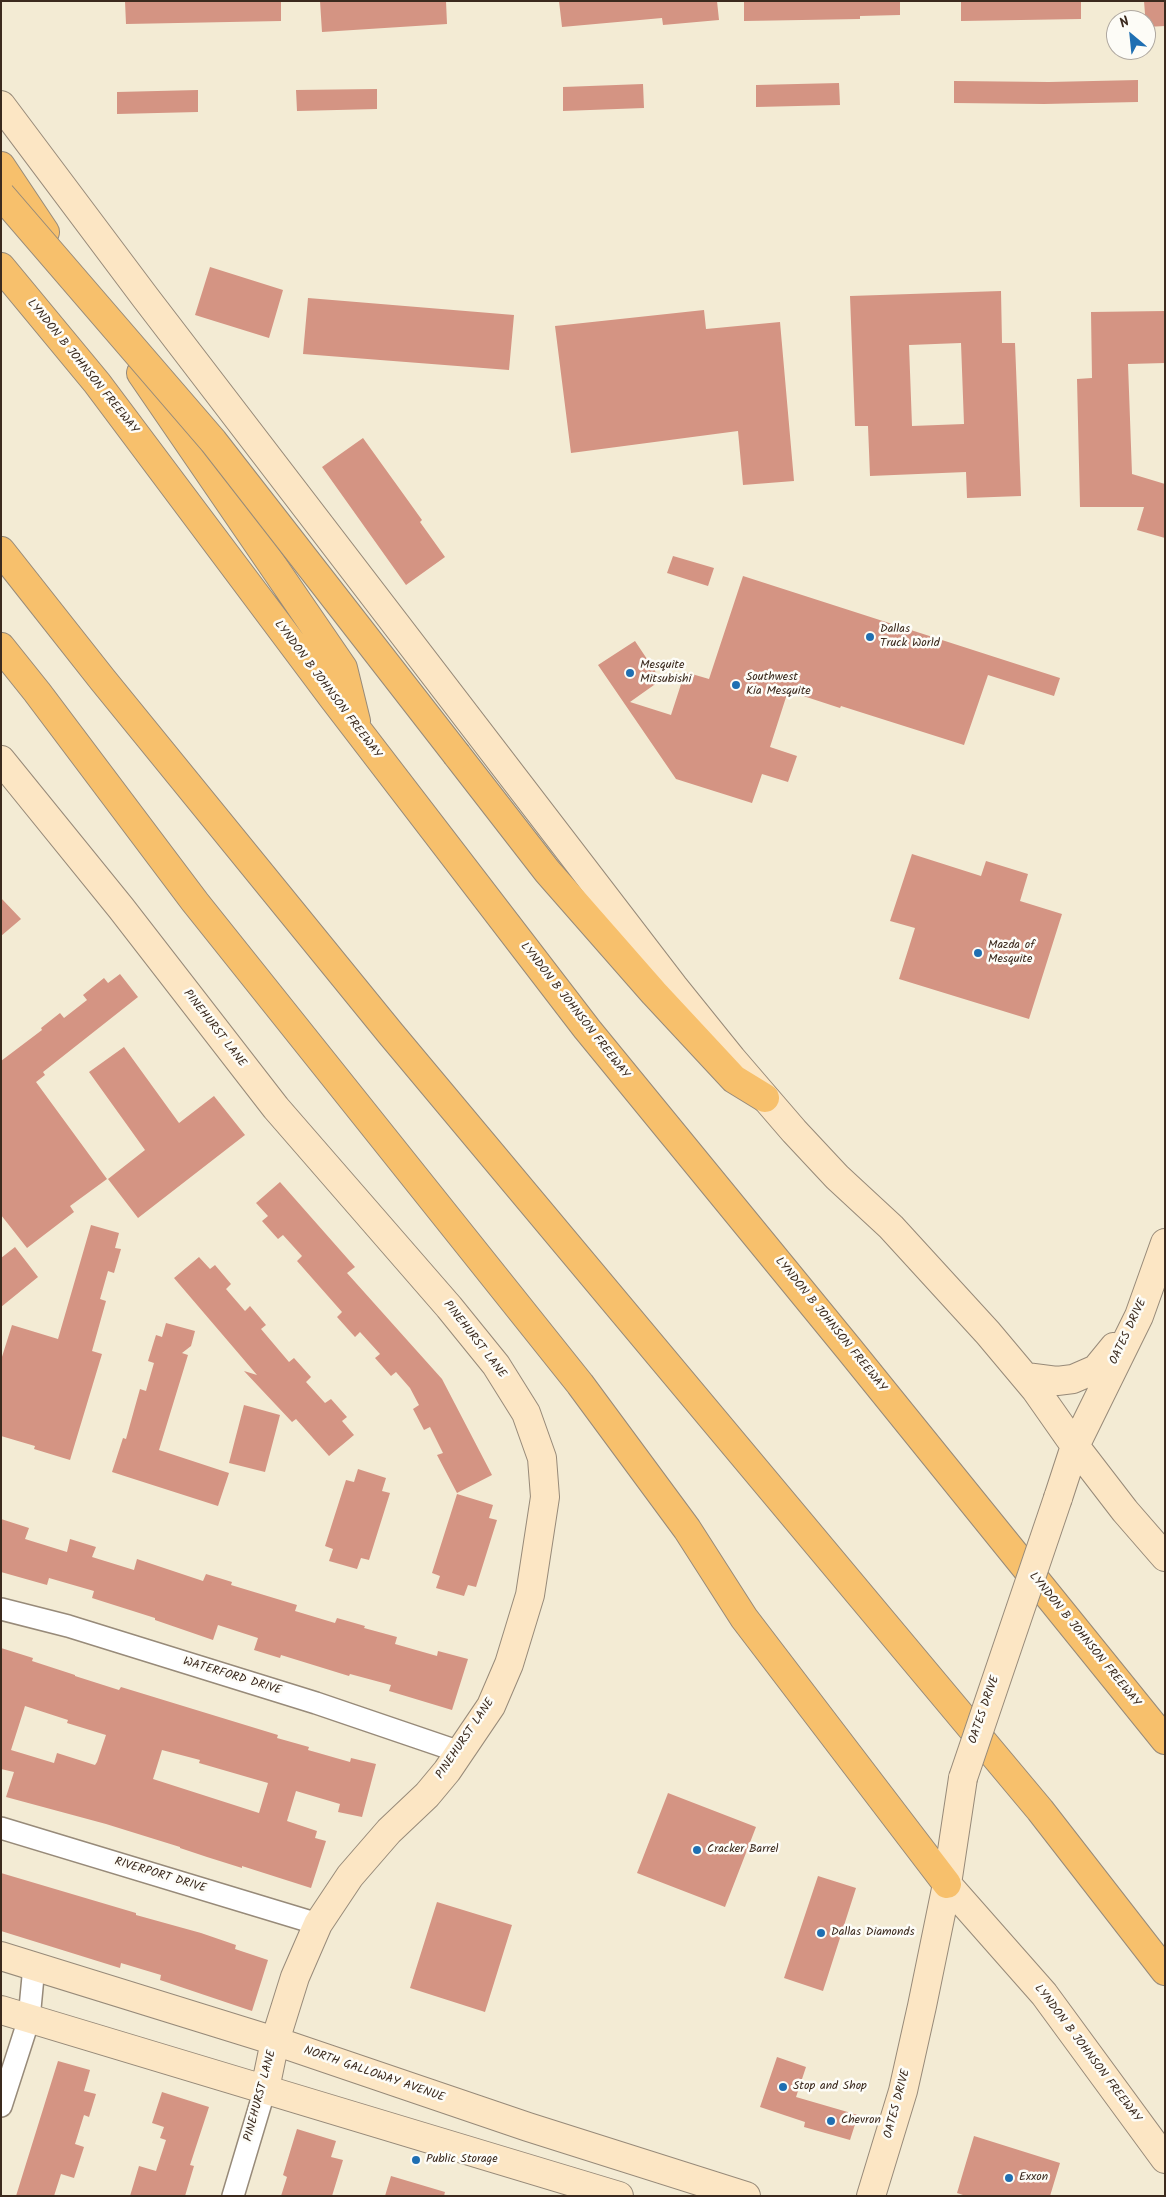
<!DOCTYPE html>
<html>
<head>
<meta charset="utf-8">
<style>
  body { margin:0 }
  #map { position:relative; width:1166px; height:2197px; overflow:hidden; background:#f3ebd4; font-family:Kalam,sans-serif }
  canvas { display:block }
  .frame { position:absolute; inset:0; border:2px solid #3b2a1e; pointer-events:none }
  .north { position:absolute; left:1106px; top:10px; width:50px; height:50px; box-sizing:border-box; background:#fdfcf7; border:1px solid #afa8a0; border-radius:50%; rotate:332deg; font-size:14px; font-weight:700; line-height:20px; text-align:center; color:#3b2a1e }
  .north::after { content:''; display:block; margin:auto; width:18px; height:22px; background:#1f6fb2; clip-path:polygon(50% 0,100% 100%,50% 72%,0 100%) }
</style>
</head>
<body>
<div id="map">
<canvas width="1166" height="2197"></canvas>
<div class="frame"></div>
<div class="north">N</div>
</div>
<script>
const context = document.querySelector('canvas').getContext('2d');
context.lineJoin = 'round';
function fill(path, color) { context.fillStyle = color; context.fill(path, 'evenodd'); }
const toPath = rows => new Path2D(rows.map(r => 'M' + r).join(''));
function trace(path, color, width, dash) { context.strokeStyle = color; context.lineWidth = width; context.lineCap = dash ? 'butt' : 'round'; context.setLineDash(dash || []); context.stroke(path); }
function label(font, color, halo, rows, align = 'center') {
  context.font = font + ' Kalam,sans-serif'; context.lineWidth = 5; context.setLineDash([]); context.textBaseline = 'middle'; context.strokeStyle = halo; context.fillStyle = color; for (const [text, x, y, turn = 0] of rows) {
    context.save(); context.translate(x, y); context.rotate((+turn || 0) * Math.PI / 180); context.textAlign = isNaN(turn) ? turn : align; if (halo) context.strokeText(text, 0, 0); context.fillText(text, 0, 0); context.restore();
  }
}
fill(toPath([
  [125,1,281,1,281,21,126,24],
  [320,1,446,1,447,24,322,32],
  [559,1,717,1,719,20,663,25,662,18,562,27],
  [744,1,900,1,900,15,860,16,860,19,744,21],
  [961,1,1081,1,1081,19,961,21],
  [1144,1,1165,1,1165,26,1146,27],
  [1138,80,1138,102,1044,104,954,103,954,81,1049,82],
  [839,83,840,105,756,107,756,85],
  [643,84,644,108,563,111,563,87],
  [377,89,377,109,297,111,296,90],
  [198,90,198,112,117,114,117,92],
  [210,267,283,290,269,338,195,315],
  [1001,291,1002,343,1015,343,1021,496,967,498,966,472,870,476,868,426,855,426,850,296],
  [961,343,964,424,912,426,909,345],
  [308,298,514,315,509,370,303,354],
  [704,310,706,329,780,322,794,481,743,485,738,431,571,453,555,326],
  [1165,311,1165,363,1128,364,1132,474,1165,484,1165,538,1137,530,1144,507,1080,507,1077,379,1092,378,1091,312],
  [363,438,422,520,420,522,445,557,406,585,322,467],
  [673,556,714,568,708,586,667,573],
  [743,576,1060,678,1054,696,988,675,964,745,841,706,840,708,788,691,770,747,797,756,788,782,762,774,752,803,676,779,598,665,635,641,661,680,630,702,671,715,685,672,709,679],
  [912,854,981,876,986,861,1028,874,1020,901,1062,914,1029,1019,899,979,915,928,890,921],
  [1,898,21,919,1,936],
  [120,974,138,997,43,1072,45,1075,36,1082,107,1179,70,1206,74,1212,27,1248,1,1215,1,1061,42,1030,41,1028,60,1013,64,1018,87,1000,83,995,104,978,108,983],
  [124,1047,179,1123,214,1096,245,1135,138,1218,108,1179,145,1150,89,1072],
  [280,1182,355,1267,347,1273,442,1379,492,1475,457,1493,437,1455,443,1453,430,1427,424,1430,413,1409,419,1405,410,1388,396,1372,391,1376,375,1358,380,1354,360,1332,355,1337,337,1317,342,1312,297,1261,302,1256,283,1235,278,1239,262,1221,268,1216,256,1203],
  [91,1225,119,1233,115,1248,121,1249,114,1273,108,1271,100,1299,106,1301,92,1351,102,1354,70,1460,34,1449,35,1446,1,1436,1,1360,12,1325,58,1339],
  [15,1247,38,1277,1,1307,1,1258],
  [199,1257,210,1269,215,1265,231,1284,226,1289,245,1311,250,1306,266,1325,261,1329,289,1362,294,1358,311,1377,306,1382,325,1403,331,1399,347,1417,342,1421,354,1435,329,1456,296,1419,292,1422,244,1371,257,1375,174,1278],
  [166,1323,195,1331,191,1346,182,1353,188,1355,159,1450,229,1473,218,1506,112,1472,123,1438,126,1439,140,1389,146,1391,154,1363,148,1361,156,1335,162,1337],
  [244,1405,280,1415,265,1472,229,1463],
  [358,1469,386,1478,382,1491,390,1493,369,1560,361,1558,357,1569,329,1561,333,1549,325,1546,346,1480,354,1482],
  [457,1494,493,1505,489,1518,497,1520,476,1587,468,1585,464,1596,436,1588,440,1576,432,1573],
  [1,1519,29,1528,25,1539,67,1552,70,1539,96,1547,92,1557,134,1570,137,1559,203,1581,206,1574,232,1582,231,1585,297,1605,295,1611,335,1623,337,1618,365,1626,364,1628,397,1637,395,1644,437,1656,438,1651,468,1659,452,1710,389,1691,391,1685,350,1674,349,1676,281,1655,280,1658,254,1650,258,1638,218,1625,213,1640,155,1620,155,1618,92,1598,94,1591,49,1578,47,1585,1,1572],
  [1,1648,33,1658,32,1661,75,1675,75,1676,119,1690,121,1687,278,1735,277,1738,309,1747,308,1750,350,1762,351,1758,376,1764,362,1817,338,1812,340,1804,296,1791,287,1821,317,1831,315,1838,326,1841,311,1888,242,1866,242,1868,207,1857,180,1848,180,1847,106,1824,6,1797,14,1772,1,1769],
  [25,1706,68,1720,67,1723,106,1735,97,1762,95,1765,57,1753,54,1763,11,1750],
  [162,1750,200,1760,199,1763,268,1783,259,1813,153,1779],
  [668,1793,756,1827,725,1907,637,1873],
  [1,1873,136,1913,136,1915,201,1933,236,1945,235,1949,268,1960,252,2011,160,1980,161,1975,121,1963,120,1968,1,1931],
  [818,1876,856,1888,823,1991,784,1978],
  [437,1902,512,1925,485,2012,410,1988],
  [777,2057,806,2067,796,2097,858,2115,850,2140,804,2127,805,2122,760,2107],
  [58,2061,90,2070,84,2091,96,2094,89,2117,84,2115,75,2144,84,2147,74,2178,61,2174,54,2196,16,2196],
  [162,2092,209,2107,190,2165,194,2166,185,2196,130,2196,139,2166,156,2171,166,2140,160,2138,164,2127,152,2123],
  [297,2129,336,2141,331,2157,343,2160,332,2196,281,2196,287,2177,283,2175],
  [974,2136,1060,2163,1050,2196,966,2196,957,2193],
  [391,2176,445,2192,444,2196,385,2196]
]), '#d49483');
const street = toPath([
  [1,1609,68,1626,316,1703,460,1752],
  [1,1828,318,1924],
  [1,2106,29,2019,34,1966],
  [233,2196,265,2089]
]);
const secondary = toPath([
  [1,105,145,297,674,987,732,1059,794,1131,837,1177,891,1227,988,1333,1035,1389,1075,1446,1125,1511,1165,1557],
  [1,760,121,908,276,1108,449,1307,496,1365,526,1413,542,1458,545,1497,530,1595,509,1664,491,1706,447,1771,427,1795,389,1831,350,1876,318,1924,295,1977,275,2041,265,2089],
  [1026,1377,1057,1381,1073,1379,1096,1369,1114,1347],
  [1058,1498,1075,1446,1139,1316,1165,1243],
  [947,1884,1044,1994,1165,2159],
  [1,1956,275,2041,528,2127,746,2196],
  [1,2010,619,2196],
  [871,2196,903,2091,922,2006,947,1884,963,1778]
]);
const highway = toPath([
  [1,166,45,232],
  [1,267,97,383,333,698,587,1029,849,1349,1165,1740],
  [141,373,343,668,356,721],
  [1,551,102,679,391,1034,1040,1810,1165,1971],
  [1,647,37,692,195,902,580,1384,687,1529,744,1618,947,1884],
  [457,755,547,871,654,993,734,1079,765,1098]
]);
trace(street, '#978a79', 24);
trace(secondary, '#978a79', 30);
trace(highway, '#978a79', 30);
trace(street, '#fff', 21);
trace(secondary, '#fce6c4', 28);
trace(highway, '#f7c06c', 28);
const secondaryBridge = toPath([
  [963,1778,1058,1498]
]);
const highwayBridge = toPath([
  [1,195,213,441,457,755]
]);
trace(secondaryBridge, '#978a79', 30, []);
trace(highwayBridge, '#978a79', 30, []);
trace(secondaryBridge, '#fce6c4', 28);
trace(highwayBridge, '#f7c06c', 28);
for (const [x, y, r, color] of [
  [870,637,5,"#1f6fb2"],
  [630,673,5,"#1f6fb2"],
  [736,685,5,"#1f6fb2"],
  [978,953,5,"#1f6fb2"],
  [697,1850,5,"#1f6fb2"],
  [821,1933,5,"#1f6fb2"],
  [783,2087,5,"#1f6fb2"],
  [831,2121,5,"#1f6fb2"],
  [416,2160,5,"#1f6fb2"],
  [1009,2178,5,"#1f6fb2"]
]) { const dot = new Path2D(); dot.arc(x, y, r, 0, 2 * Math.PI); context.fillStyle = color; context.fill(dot); trace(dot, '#fdfcf7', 2); }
label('12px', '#3b2a1e', '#fdfcf7', [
  ["LYNDON B JOHNSON FREEWAY",82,367,51],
  ["LYNDON B JOHNSON FREEWAY",327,690,53],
  ["LYNDON B JOHNSON FREEWAY",574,1011,52],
  ["PINEHURST LANE",214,1029,52],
  ["LYNDON B JOHNSON FREEWAY",830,1325,51],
  ["OATES DRIVE",1129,1332,-65],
  ["PINEHURST LANE",474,1340,52],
  ["LYNDON B JOHNSON FREEWAY",1084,1640,51],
  ["WATERFORD DRIVE",232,1677,17],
  ["OATES DRIVE",985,1710,-71],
  ["PINEHURST LANE",466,1739,-56],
  ["RIVERPORT DRIVE",160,1876,17],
  ["LYNDON B JOHNSON FREEWAY",1087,2054,53],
  ["NORTH GALLOWAY AVENUE",374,2075,19],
  ["PINEHURST LANE",261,2096,-75],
  ["OATES DRIVE",898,2104,-75]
]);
label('12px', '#3b2a1e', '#fdfcf7', [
  ["Dallas",880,630],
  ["Truck World",880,644],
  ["Mesquite",640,666],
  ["Mitsubishi",640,680],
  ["Southwest",746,678],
  ["Kia Mesquite",746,692],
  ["Mazda of",988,946],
  ["Mesquite",988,960],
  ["Cracker Barrel",707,1850],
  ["Dallas Diamonds",831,1933],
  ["Stop and Shop",793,2087],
  ["Chevron",841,2121],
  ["Public Storage",426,2160],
  ["Exxon",1019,2178]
], 'left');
</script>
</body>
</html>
